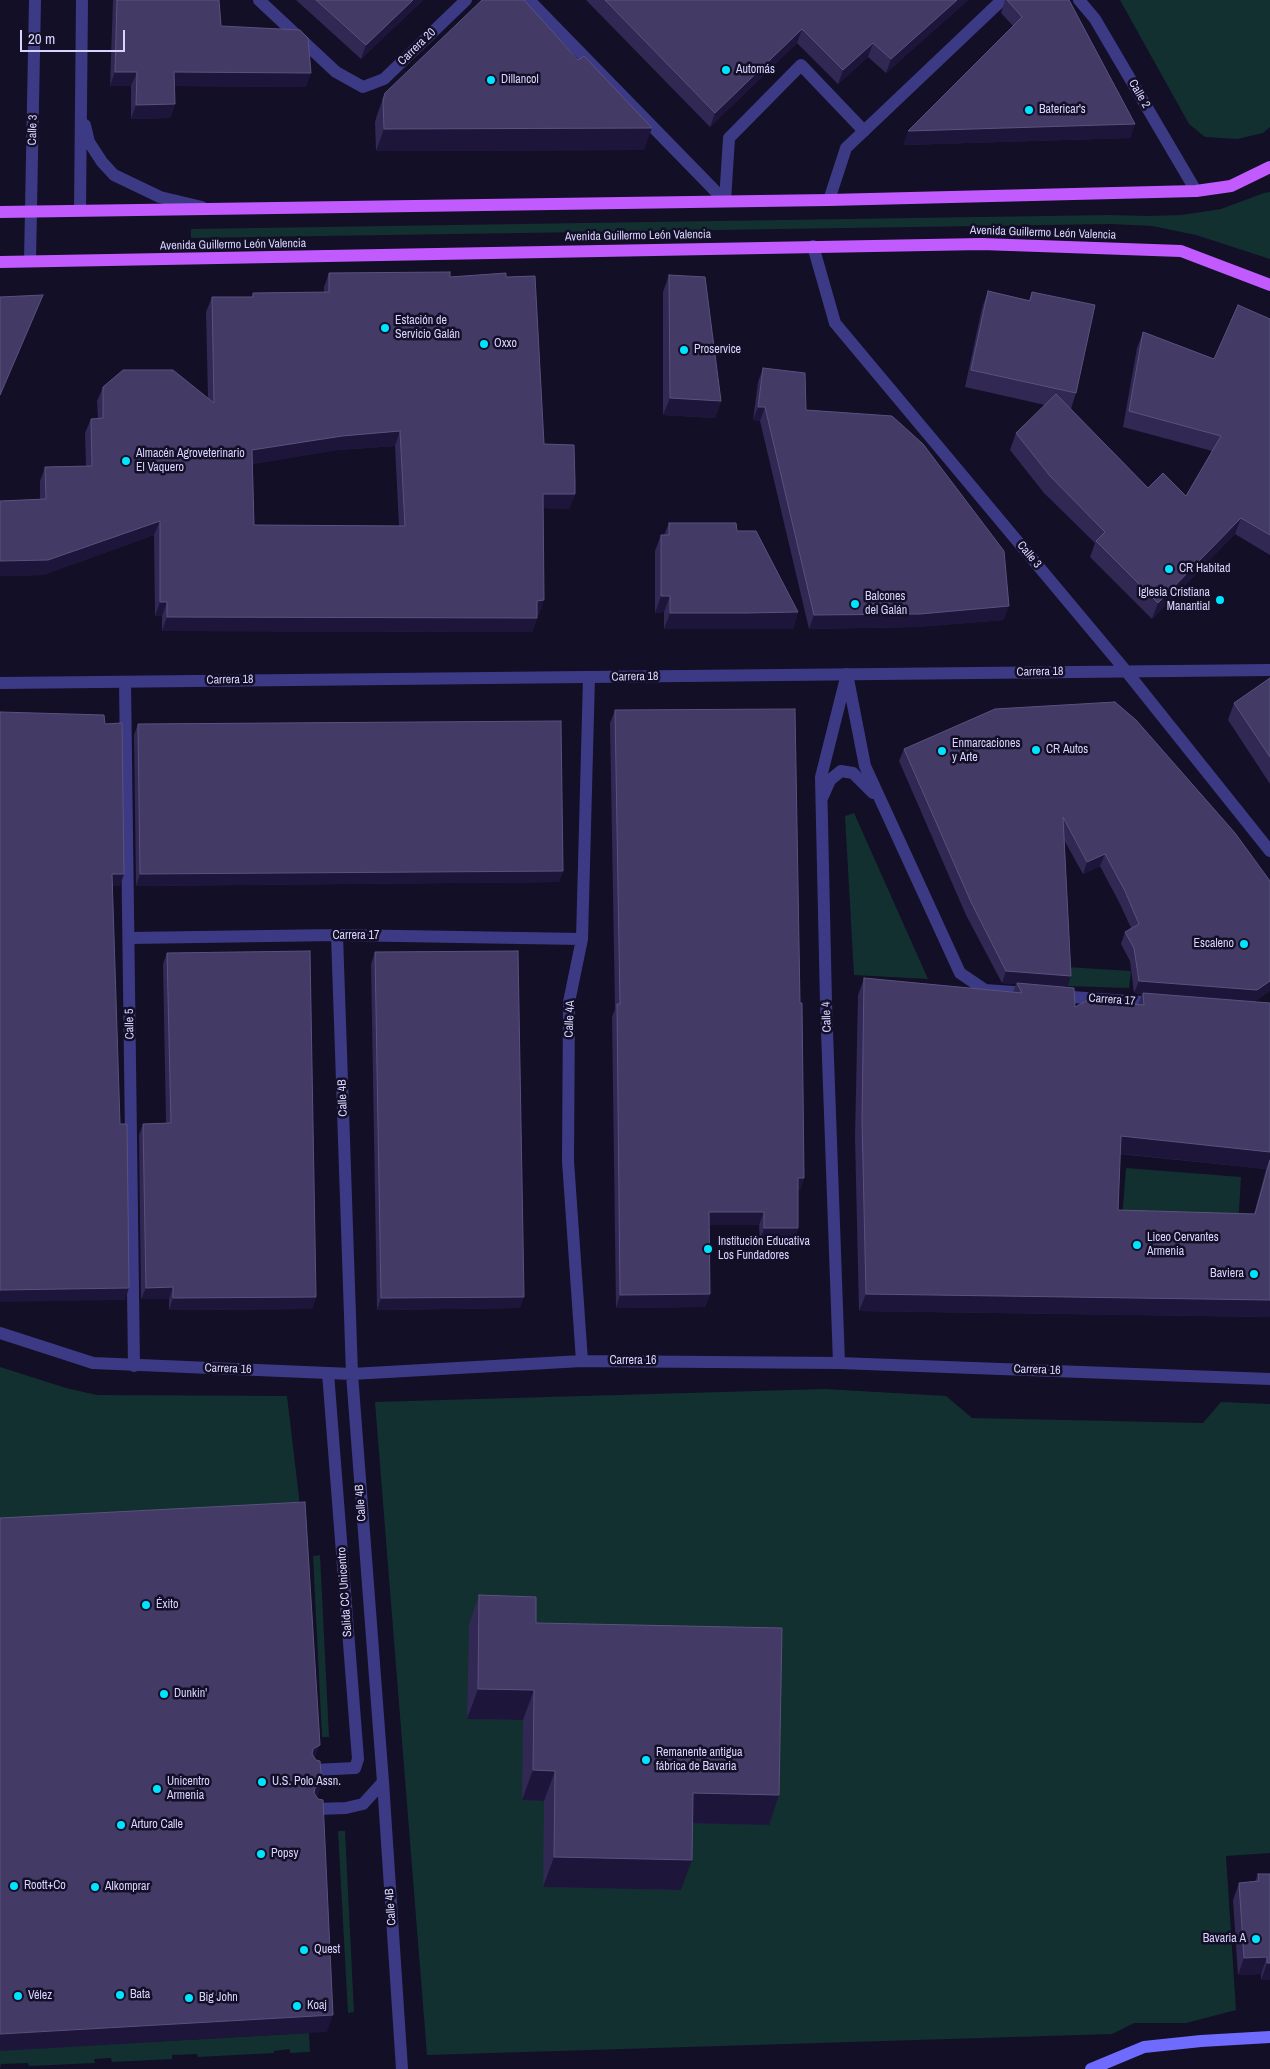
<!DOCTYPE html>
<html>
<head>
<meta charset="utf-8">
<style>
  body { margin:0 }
  #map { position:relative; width:1270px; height:2069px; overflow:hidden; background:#130f26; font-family:"Archivo Narrow",sans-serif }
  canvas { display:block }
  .scale { position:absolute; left:20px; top:30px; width:105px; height:22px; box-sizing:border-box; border:2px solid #d9d4ff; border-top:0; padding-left:6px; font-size:15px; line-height:18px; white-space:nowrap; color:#d9d4ff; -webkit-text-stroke:4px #130f26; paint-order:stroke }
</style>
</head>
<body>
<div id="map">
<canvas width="1270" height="2069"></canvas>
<div class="scale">20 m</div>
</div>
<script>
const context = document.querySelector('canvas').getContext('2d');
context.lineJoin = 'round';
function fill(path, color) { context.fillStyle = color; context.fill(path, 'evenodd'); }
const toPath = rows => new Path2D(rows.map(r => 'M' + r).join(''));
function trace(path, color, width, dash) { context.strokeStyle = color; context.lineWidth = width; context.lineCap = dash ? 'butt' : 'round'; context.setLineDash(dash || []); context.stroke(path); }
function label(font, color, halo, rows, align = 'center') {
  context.font = font + ' "Archivo Narrow",sans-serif'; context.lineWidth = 5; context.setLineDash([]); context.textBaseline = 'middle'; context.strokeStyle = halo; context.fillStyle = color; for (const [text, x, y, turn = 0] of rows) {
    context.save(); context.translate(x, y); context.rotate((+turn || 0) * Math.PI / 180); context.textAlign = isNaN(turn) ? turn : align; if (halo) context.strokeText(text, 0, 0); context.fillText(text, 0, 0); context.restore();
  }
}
fill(toPath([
  [1120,0,1270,0,1270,127,1263,133,1237,139,1205,137,1189,124],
  [1270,192,1270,259,1196,235,1152,226,1111,224,191,238,191,229,1110,215,1146,216,1182,215,1221,209,1264,193],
  [854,813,928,979,854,975,845,816],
  [1066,967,1131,971,1129,988,1066,986],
  [1126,1168,1241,1177,1238,1227,1122,1219],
  [0,1367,66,1388,97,1395,287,1396,299,1497,299,1519,0,1534],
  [825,1389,946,1396,972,1418,1203,1423,1221,1402,1270,1404,1270,1853,1226,1856,1236,2010,1186,2023,1134,2023,1112,2034,427,2055,375,1402],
  [320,1555,329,1737,322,1737,313,1556],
  [338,1831,345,1831,354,2012,348,2013],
  [309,2033,310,2052,290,2053,290,2049,274,2051,274,2053,198,2057,197,2054,172,2055,172,2059,112,2062,111,2058,94,2059,95,2063,29,2066,28,2063,1,2064,0,2069,0,2050]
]), '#12302f');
trace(toPath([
  [725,201,729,138,801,65,864,131],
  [314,1770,355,1768,358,1759,328,1373],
  [316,1809,346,1808,363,1804,383,1782]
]), '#3d3a85', 12);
trace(toPath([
  [259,0,336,72,363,87,384,79,466,0],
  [529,0,725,201],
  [1079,0,1095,19,1196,191],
  [829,200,846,148,1002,0],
  [1126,671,1270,851],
  [848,679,865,766,960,973,985,990,1028,993],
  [125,682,134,1366],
  [823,796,830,780,841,771,853,773,873,793],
  [337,935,352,1374,383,1782,402,2069],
  [130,938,337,935,582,939],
  [1058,996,1156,1003],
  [0,1333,93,1363,328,1373,352,1374,582,1361,839,1363,1270,1379],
  [582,1361,568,1161,569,1002,582,939,589,677],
  [839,1363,826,1003,821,777,847,674]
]), '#3d3a85', 12);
trace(toPath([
  [85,125,89,142,102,162,114,175,160,197,202,207],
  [80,210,82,0],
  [813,246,835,323,1126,671],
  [30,261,35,0],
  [0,683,1270,670]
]), '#3d3a85', 12);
trace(toPath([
  [1091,2069,1144,2047,1201,2041,1270,2037]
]), '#6f6bff', 12);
trace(toPath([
  [0,212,829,200,1196,191,1231,186,1270,167],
  [0,262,982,244,1181,251,1270,285]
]), '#c25bff', 12);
fill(toPath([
  [113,0,219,0,221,26,306,87,174,86,175,104,170,118,131,119,131,86,110,86],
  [296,0,423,0,361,59],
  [586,0,968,0,886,73,868,57,838,84,797,43,710,127],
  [1005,0,1069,0,1135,124,1130,138,903,145,1013,26,1001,13],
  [578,60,644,150,376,151,375,122,377,115,385,93],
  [329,273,450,277,506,277,544,444,575,494,569,509,543,508,539,615,537,615,537,618,532,632,162,631,162,616,155,616,154,535,43,575,0,576,0,501,40,499,40,481,45,467,86,466,85,433,91,419,98,419,97,401,103,387,208,398,206,312,212,297,252,297,253,293,324,292,324,287],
  [395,446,399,526,254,525,252,464,337,450],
  [669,275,721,401,715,418,663,415,663,292],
  [988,291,1029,300,1032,292,1076,393,1071,409,1148,488,1186,496,1212,451,1123,427,1137,348,1143,332,1214,359,1270,319,1270,555,1235,534,1152,619,1090,557,1095,543,1044,493,1010,450,1016,433,1045,405,965,387,982,308],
  [763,368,806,410,1004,620,916,627,809,629,760,421,753,420,758,382],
  [669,523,737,531,798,612,793,629,664,629,664,612,655,613,655,551,661,535,664,535],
  [1270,678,1270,784,1228,720,1234,703],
  [615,710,800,1003,804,1178,800,1190,798,1190,798,1228,794,1241,760,1241,759,1225,709,1225,710,1294,705,1307,616,1308,612,1017,615,1009,610,723],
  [138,724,563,871,559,882,136,886,134,735],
  [904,749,1270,881,1270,991,1254,1002,1270,1003,1270,1317,859,1311,855,1137,858,995,864,978,1013,992,1016,984,1002,983,966,915,899,761],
  [1064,840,1083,874,1100,866,1120,904,1131,928,1125,932,1121,944,1130,961,1134,993,1142,994,1138,1005,1075,1007,1067,987],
  [1120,1154,1266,1169,1254,1214,1118,1210],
  [375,952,520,1308,377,1310,371,964],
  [167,953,316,1297,312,1309,169,1310,169,1299,141,1299,139,1135,143,1124,166,1123,163,964],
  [479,1595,536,1623,769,1825,693,1823,681,1890,543,1887,544,1801,522,1800,523,1720,467,1719,469,1625],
  [1258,1874,1270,1874,1270,1980,1261,1980,1261,1974,1238,1975,1233,1900,1239,1883,1255,1881]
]), '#312854');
fill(toPath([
  [413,0,423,0,361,59,366,45],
  [957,0,968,0,886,73,891,59],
  [802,29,797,43,710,127,715,113],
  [873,43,868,57,838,84,843,70],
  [115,72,137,72,131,86,110,86],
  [174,72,311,73,306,87,169,86],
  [175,104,170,118,131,119,136,105],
  [1135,124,1130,138,903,145,908,131],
  [652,128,644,150,376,151,384,129],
  [43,295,38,309,0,397,0,395],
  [670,398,721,401,715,418,663,415],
  [758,407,765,407,760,421,753,420],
  [400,431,395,446,337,450,247,465,252,450,342,436],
  [543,494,575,494,569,509,537,508],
  [1241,518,1235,534,1152,619,1158,603],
  [160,521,154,535,43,575,0,576,0,561],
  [661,596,670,596,664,612,655,613],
  [544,600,539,615,532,615,537,601],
  [160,602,167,602,162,616,155,616],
  [1009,606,1004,620,916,627,809,629,814,615],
  [798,612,793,629,664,629,670,613],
  [167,617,537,618,532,632,162,631],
  [1105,854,1100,866,1083,874,1087,862],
  [563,871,559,882,136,886,140,874],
  [112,874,124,874,120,886,108,886],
  [1006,971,1071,976,1067,988,1017,983,1016,984,1002,983],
  [1139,981,1270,981,1270,991,1253,1003,1134,993],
  [1121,1136,1270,1152,1270,1158,1266,1169,1115,1153],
  [798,1178,804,1178,800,1190,794,1190],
  [709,1212,764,1212,759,1225,705,1225],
  [764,1228,798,1228,794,1241,760,1241],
  [173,1287,169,1299,141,1299,146,1288],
  [129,1288,125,1300,0,1302,0,1290],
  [710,1294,705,1307,616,1308,620,1295],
  [866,1294,1270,1300,1270,1317,859,1311],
  [316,1297,312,1309,169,1310,173,1298],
  [524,1297,520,1308,377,1310,381,1298],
  [478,1689,534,1690,523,1720,467,1719],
  [320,1745,313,1762,307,1766,313,1749],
  [533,1770,555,1771,544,1801,522,1800],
  [322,1784,316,1801,309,1805,315,1788],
  [693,1793,779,1795,769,1825,682,1823],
  [554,1857,692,1860,681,1890,543,1887],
  [1267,1957,1261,1974,1238,1975,1244,1958],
  [1267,1963,1270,1963,1270,1980,1261,1980],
  [333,2015,327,2032,0,2051,0,2034]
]), '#1d163a');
const building = toPath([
  [117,0,219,0,221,26,300,30,308,38,311,73,174,72,175,104,136,105,137,72,115,72,117,0],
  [316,0,413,0,366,45,316,0],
  [482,0,524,0,578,60,584,56,652,128,384,129,383,100,385,93,482,0],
  [605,0,957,0,891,59,873,43,843,70,802,29,715,113,605,0],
  [1007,0,1069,0,1135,124,908,131,1022,17,1007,0],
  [450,272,450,277,506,273,506,277,535,276,544,444,574,445,575,482,575,494,543,494,544,600,537,601,537,618,167,617,167,602,160,602,160,521,48,560,0,561,0,501,46,499,45,467,92,466,91,419,103,418,103,387,123,370,173,370,214,403,212,297,253,297,253,293,329,292,329,273,450,272],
  [400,431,405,526,254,525,252,450,342,436,400,431],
  [669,275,705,277,721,401,670,398,669,275],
  [988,291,1030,301,1032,292,1095,305,1076,393,971,370,988,291],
  [43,295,0,395,0,297,43,295],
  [1238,305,1270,319,1270,535,1241,518,1158,603,1096,541,1105,532,1050,476,1016,433,1056,394,1148,488,1163,473,1186,496,1221,436,1129,411,1143,332,1214,359,1238,305],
  [763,368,805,373,806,410,892,416,923,444,1004,551,1009,606,920,614,814,615,765,407,758,407,763,368],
  [669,523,736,523,737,531,756,531,798,612,746,613,670,613,670,596,661,596,661,535,669,535,669,523],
  [1270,678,1270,757,1234,703,1270,678],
  [1115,702,1136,720,1235,833,1270,881,1270,981,1257,990,1139,981,1134,948,1125,932,1139,924,1125,891,1105,854,1087,862,1063,817,1071,976,1006,971,971,902,904,749,995,709,1115,702],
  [795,709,800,1003,802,1003,804,1178,798,1178,798,1228,764,1228,764,1212,709,1212,710,1294,620,1295,617,1004,620,1004,615,710,795,709],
  [0,712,104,715,105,724,122,723,124,874,112,874,120,1124,127,1124,129,1288,0,1290,0,712],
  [561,721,563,871,140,874,138,724,561,721],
  [310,951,316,1297,173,1298,173,1287,146,1288,143,1124,171,1123,167,953,310,951],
  [518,951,524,1297,381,1298,375,952,518,951],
  [864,978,1022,993,1017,983,1074,988,1075,1007,1088,1000,1144,1005,1143,993,1270,1003,1270,1152,1121,1136,1118,1210,1255,1214,1270,1160,1270,1300,866,1294,862,1120,864,978],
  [305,1502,320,1745,313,1749,312,1754,316,1760,320,1761,322,1784,315,1788,314,1793,318,1799,323,1800,333,2015,0,2034,0,1518,305,1502],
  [479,1595,536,1597,536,1623,782,1628,779,1795,693,1793,692,1860,554,1857,555,1771,533,1770,534,1690,478,1689,479,1595],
  [1258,1874,1270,1874,1270,1963,1267,1963,1267,1957,1244,1958,1239,1883,1259,1881,1258,1874]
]);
fill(building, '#433a66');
trace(building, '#5a527e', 1);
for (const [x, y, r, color] of [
  [726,70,5,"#00e5ff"],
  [491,80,5,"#00e5ff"],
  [1029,110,5,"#00e5ff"],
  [385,328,5,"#00e5ff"],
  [484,344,5,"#00e5ff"],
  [684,350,5,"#00e5ff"],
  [126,461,5,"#00e5ff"],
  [1169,569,5,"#00e5ff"],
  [1220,600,5,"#00e5ff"],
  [855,604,5,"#00e5ff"],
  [1036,750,5,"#00e5ff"],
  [942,751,5,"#00e5ff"],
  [1244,944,5,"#00e5ff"],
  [1137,1245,5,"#00e5ff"],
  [708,1249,5,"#00e5ff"],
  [1254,1274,5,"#00e5ff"],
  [146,1605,5,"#00e5ff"],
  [164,1694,5,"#00e5ff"],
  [646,1760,5,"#00e5ff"],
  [262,1782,5,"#00e5ff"],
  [157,1789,5,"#00e5ff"],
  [121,1825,5,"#00e5ff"],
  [261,1854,5,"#00e5ff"],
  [14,1886,5,"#00e5ff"],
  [95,1887,5,"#00e5ff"],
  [1256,1939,5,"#00e5ff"],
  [304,1950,5,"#00e5ff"],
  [120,1995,5,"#00e5ff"],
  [18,1996,5,"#00e5ff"],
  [189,1998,5,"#00e5ff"],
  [297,2006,5,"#00e5ff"]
]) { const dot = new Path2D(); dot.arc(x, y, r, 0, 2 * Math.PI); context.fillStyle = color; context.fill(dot); trace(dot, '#130f26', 2); }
label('12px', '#d9d4ff', '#130f26', [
  ["Carrera 20",417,47,-44],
  ["Calle 2",1139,94,60],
  ["Calle 3",33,130,-88],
  ["Avenida Guillermo León Valencia",1043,233,2],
  ["Avenida Guillermo León Valencia",638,236,-1],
  ["Avenida Guillermo León Valencia",233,245,-1],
  ["Calle 3",1029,555,50],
  ["Carrera 18",1040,672,-1],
  ["Carrera 18",635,677,-1],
  ["Carrera 18",230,680,-1],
  ["Carrera 17",356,936],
  ["Carrera 17",1112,1000,4],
  ["Calle 4",827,1017,-92],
  ["Calle 4A",570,1019,-88],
  ["Calle 5",130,1024,-91],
  ["Calle 4B",343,1098,-92],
  ["Carrera 16",633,1361],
  ["Carrera 16",228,1369,2],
  ["Carrera 16",1037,1370,2],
  ["Calle 4B",361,1503,-94],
  ["Salida CC Unicentro",345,1592,-94],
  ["Calle 4B",391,1907,-94]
]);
label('12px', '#d9d4ff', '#130f26', [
  ["Automás",736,70],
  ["Dillancol",501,80],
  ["Batericar's",1039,110],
  ["Estación de",395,321],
  ["Servicio Galán",395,335],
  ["Oxxo",494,344],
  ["Proservice",694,350],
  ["Almacén Agroveterinario",136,454],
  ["El Vaquero",136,468],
  ["CR Habitad",1179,569],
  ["Iglesia Cristiana",1210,593,"right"],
  ["Manantial",1210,607,"right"],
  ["Balcones",865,597],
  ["del Galán",865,611],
  ["Enmarcaciones",952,744],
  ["y Arte",952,758],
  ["CR Autos",1046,750],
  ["Escaleno",1234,944,"right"],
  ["Liceo Cervantes",1147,1238],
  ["Armenia",1147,1252],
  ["Institución Educativa",718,1242],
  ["Los Fundadores",718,1256],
  ["Baviera",1244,1274,"right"],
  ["Éxito",156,1605],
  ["Dunkin'",174,1694],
  ["Remanente antigua",656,1753],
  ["fábrica de Bavaria",656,1767],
  ["Unicentro",167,1782],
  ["Armenia",167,1796],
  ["U.S. Polo Assn.",272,1782],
  ["Arturo Calle",131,1825],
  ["Popsy",271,1854],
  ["Roott+Co",24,1886],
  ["Alkomprar",105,1887],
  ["Bavaria A",1246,1939,"right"],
  ["Quest",314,1950],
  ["Bata",130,1995],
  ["Vélez",28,1996],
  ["Big John",199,1998],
  ["Koaj",307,2006]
], 'left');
</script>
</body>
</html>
